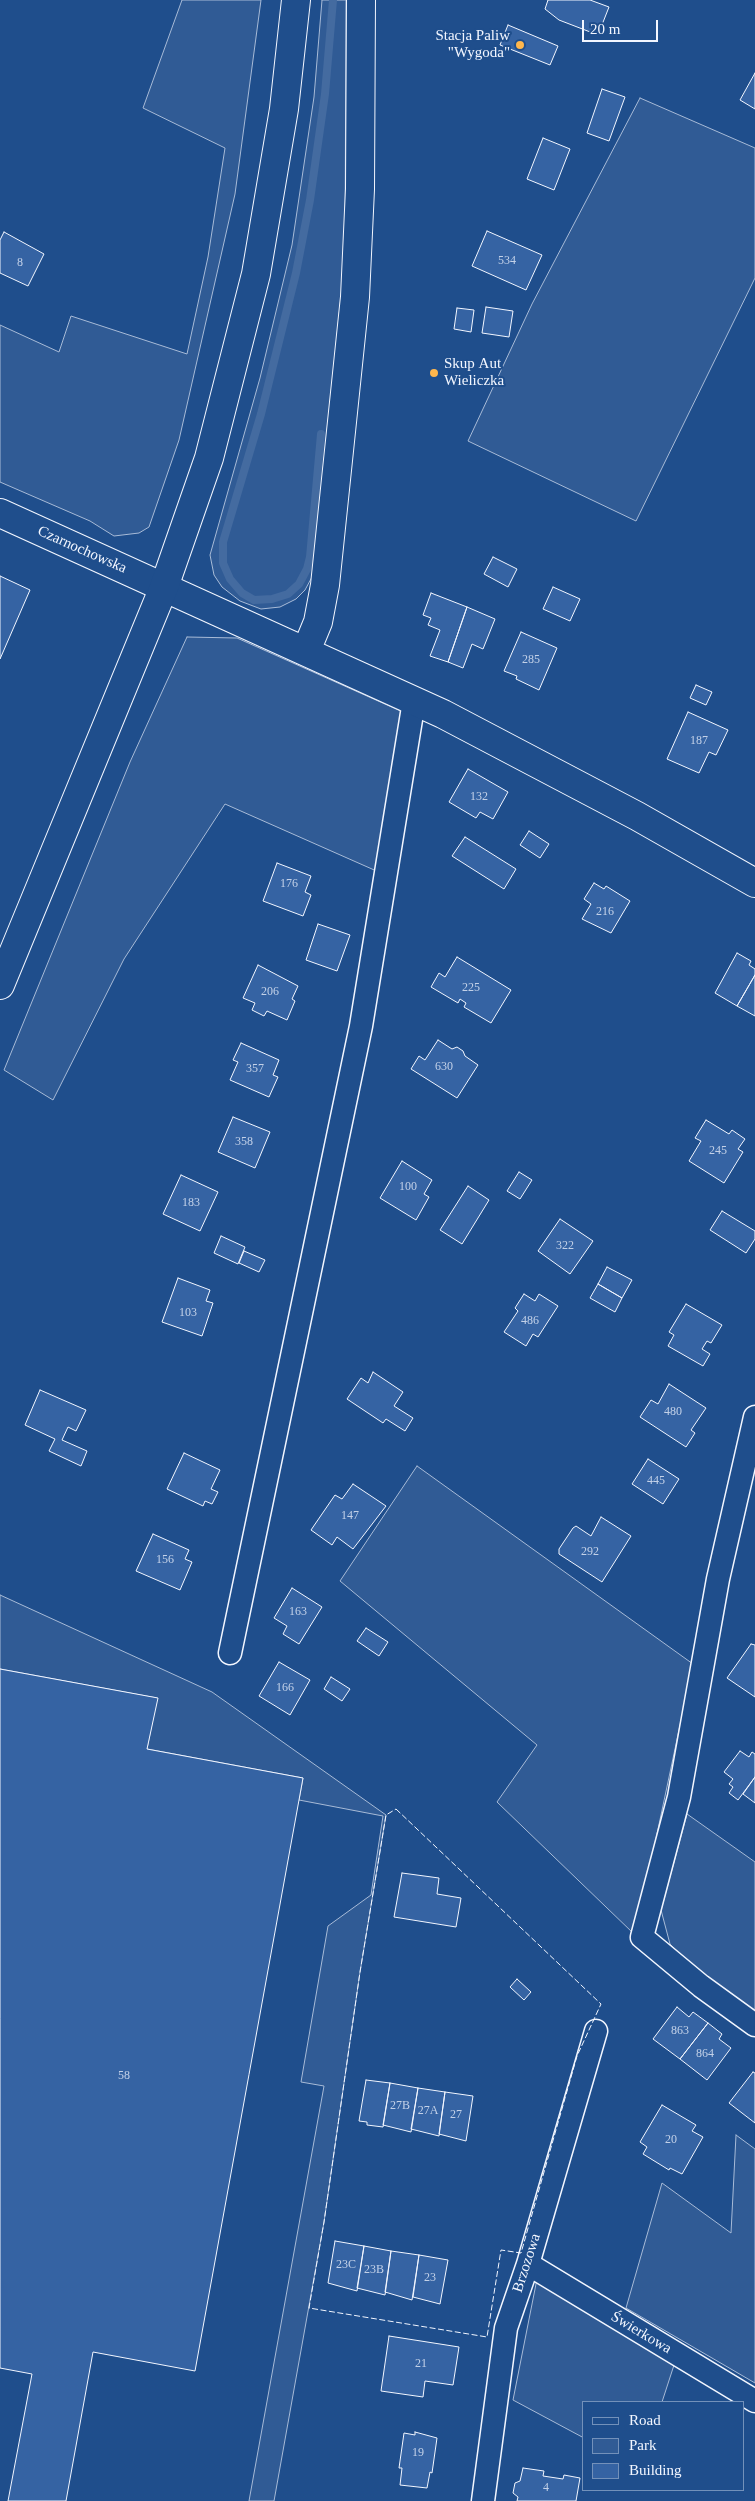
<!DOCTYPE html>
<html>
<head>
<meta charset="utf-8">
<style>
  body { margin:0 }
  #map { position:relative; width:755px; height:2501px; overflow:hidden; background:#1f4e8c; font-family:Georgia,serif }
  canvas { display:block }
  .legend { position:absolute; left:582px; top:2401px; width:162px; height:90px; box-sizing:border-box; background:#1f4e8c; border:1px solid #7391ba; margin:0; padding:6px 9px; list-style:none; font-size:15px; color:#f2f6ff }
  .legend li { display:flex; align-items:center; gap:10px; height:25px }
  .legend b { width:25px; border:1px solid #7391ba }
  .scale { position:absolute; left:582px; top:20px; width:76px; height:22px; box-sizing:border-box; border:2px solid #f2f6ff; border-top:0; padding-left:6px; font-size:15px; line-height:18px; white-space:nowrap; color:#f2f6ff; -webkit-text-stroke:4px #1f4e8c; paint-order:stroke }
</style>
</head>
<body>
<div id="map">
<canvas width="755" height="2501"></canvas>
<ul class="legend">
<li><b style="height:6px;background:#1f4e8c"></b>Road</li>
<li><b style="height:14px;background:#305b95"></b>Park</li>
<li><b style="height:14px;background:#3563a3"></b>Building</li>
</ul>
<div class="scale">20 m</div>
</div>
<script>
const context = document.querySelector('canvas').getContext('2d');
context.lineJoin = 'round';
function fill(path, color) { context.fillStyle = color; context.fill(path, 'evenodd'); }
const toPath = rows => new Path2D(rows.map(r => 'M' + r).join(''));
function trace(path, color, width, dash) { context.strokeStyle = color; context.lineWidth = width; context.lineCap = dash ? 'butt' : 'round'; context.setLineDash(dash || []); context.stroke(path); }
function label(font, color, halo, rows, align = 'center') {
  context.font = font + ' Georgia,serif'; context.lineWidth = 4; context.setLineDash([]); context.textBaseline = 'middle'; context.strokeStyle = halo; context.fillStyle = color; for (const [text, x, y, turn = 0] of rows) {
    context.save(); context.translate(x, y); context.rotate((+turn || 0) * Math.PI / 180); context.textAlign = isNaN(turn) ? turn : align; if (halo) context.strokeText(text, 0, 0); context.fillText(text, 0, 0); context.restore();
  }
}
const green = toPath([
  [182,0,261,0,235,194,179,440,149,527,139,533,114,536,90,521,0,482,0,325,59,352,71,316,187,354,208,257,225,148,143,108,182,0],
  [322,0,346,0,345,258,312,577,305,590,296,599,280,607,261,609,240,601,222,587,214,575,210,555,260,378,292,245,314,97,322,0],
  [640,98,755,148,755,278,636,521,468,441,532,304,640,98],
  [187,637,237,638,405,713,381,873,225,804,124,959,53,1100,4,1070,130,762,187,637],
  [417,1466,693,1664,654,1848,633,1933,497,1802,537,1745,340,1581,417,1466],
  [0,1595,212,1692,386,1815,360,1972,324,2222,274,2501,249,2501,324,2086,301,2082,328,1926,371,1895,383,1816,299,1800,303,1778,147,1749,157,1698,0,1669,0,1595],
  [687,1814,755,1862,755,2014,693,1968,670,1944,661,1910,687,1814],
  [736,2135,755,2149,755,2383,626,2308,662,2183,731,2233,736,2135],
  [537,2279,675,2362,662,2402,584,2402,584,2438,513,2400,537,2279]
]);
fill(green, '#305b95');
trace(green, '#a8bbd7', 1);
trace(toPath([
  [321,434,310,557,307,569,299,584,288,594,272,599,254,600,242,593,230,579,223,563,223,542,261,414,296,273,310,200,325,94,333,0]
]), '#446ba0', 8);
const building = toPath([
  [548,0,590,0,609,7,598,35,559,20,545,9,548,0],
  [508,25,558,46,550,65,500,45,508,25],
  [755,73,755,109,740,100,755,73],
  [602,89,625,97,609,141,587,133,602,89],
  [543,138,570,149,554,190,527,179,543,138],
  [487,231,542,255,526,290,472,266,487,231],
  [4,232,44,254,28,286,0,273,0,240,4,232],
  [486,307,513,311,509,337,482,333,486,307],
  [457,308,474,310,471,332,454,329,457,308],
  [493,557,517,569,508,587,484,574,493,557],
  [0,576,30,590,0,659,0,576],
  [553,587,580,599,570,621,543,609,553,587],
  [431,593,467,607,448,662,430,656,440,630,428,625,431,618,423,615,431,593],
  [467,607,495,619,483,649,472,644,463,668,448,662,467,607],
  [521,632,557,648,539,690,516,679,517,676,504,671,521,632],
  [696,685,712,692,706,705,690,698,696,685],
  [688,712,728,730,716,755,709,752,699,773,667,759,688,712],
  [468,769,508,792,493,819,480,812,476,818,449,802,468,769],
  [529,831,549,844,540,858,520,845,529,831],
  [465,837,516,869,504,889,452,856,465,837],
  [277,863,311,876,305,892,311,895,303,916,263,901,277,863],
  [594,883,604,889,606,886,630,901,611,933,582,919,591,904,584,899,594,883],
  [318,924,350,935,337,971,306,960,318,924],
  [737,953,751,961,749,965,755,969,755,975,737,1006,715,993,737,953],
  [457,957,511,990,491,1023,464,1007,466,1003,460,999,458,1003,431,987,439,973,445,977,457,957],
  [258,965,298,986,292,999,295,1001,287,1020,267,1011,264,1016,252,1010,255,1003,243,998,258,965],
  [755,975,755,1016,737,1006,755,975],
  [438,1040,452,1049,457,1047,463,1051,465,1056,478,1065,457,1098,411,1069,419,1056,425,1060,438,1040],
  [241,1043,279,1060,273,1075,278,1077,269,1097,230,1080,238,1062,233,1060,241,1043],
  [233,1117,270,1132,255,1168,218,1152,233,1117],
  [706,1120,729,1134,732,1130,745,1139,738,1149,743,1152,724,1183,689,1161,701,1141,695,1138,706,1120],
  [402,1161,432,1180,424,1194,429,1197,416,1220,380,1198,402,1161],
  [519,1172,532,1180,520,1199,507,1191,519,1172],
  [181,1175,218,1192,200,1231,163,1214,181,1175],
  [468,1186,489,1200,462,1244,440,1230,468,1186],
  [722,1211,755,1231,755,1239,746,1253,710,1230,722,1211],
  [560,1219,593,1241,570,1274,538,1251,560,1219],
  [221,1236,245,1247,238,1264,214,1253,221,1236],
  [244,1251,265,1260,259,1272,239,1263,244,1251],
  [607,1267,632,1280,622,1298,598,1284,607,1267],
  [178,1278,210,1290,206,1301,213,1303,202,1336,162,1322,178,1278],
  [598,1284,622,1298,615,1312,590,1298,598,1284],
  [524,1294,535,1301,539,1294,558,1306,538,1337,533,1334,526,1346,504,1332,518,1311,515,1308,524,1294],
  [686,1304,722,1325,711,1343,707,1341,702,1349,710,1354,703,1366,668,1346,674,1335,669,1332,686,1304],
  [373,1372,403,1392,394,1406,413,1418,405,1431,386,1419,383,1423,347,1399,361,1378,368,1383,373,1372],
  [669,1384,706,1408,691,1430,695,1433,686,1447,640,1417,651,1400,658,1404,669,1384],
  [40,1390,86,1410,76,1431,68,1427,62,1440,87,1451,81,1466,49,1451,55,1439,25,1425,40,1390],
  [184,1453,220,1470,211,1489,218,1492,212,1504,205,1501,203,1506,167,1489,184,1453],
  [648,1459,679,1479,663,1504,632,1484,648,1459],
  [353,1484,386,1506,353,1549,337,1537,332,1545,311,1530,335,1495,342,1499,353,1484],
  [601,1517,631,1536,602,1582,559,1554,559,1549,573,1528,576,1526,591,1536,601,1517],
  [153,1534,189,1550,185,1559,192,1562,180,1590,136,1571,153,1534],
  [292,1588,322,1607,299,1644,283,1634,287,1626,274,1618,292,1588],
  [366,1628,388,1642,379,1656,357,1641,366,1628],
  [751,1644,755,1645,755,1697,727,1678,751,1644],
  [279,1662,310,1680,290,1715,259,1696,279,1662],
  [0,1669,158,1698,147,1749,303,1778,195,2371,93,2352,66,2501,8,2501,32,2374,0,2368,0,1669],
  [331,1677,350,1689,342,1701,324,1689,331,1677],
  [740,1751,749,1757,752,1752,755,1754,755,1777,738,1800,729,1793,733,1787,729,1784,733,1779,724,1772,740,1751],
  [755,1777,755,1803,743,1794,755,1777],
  [402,1873,439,1878,437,1894,461,1898,456,1927,394,1917,402,1873],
  [517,1979,531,1992,524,2000,510,1987,517,1979],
  [677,2007,689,2017,693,2012,708,2023,680,2059,653,2039,677,2007],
  [708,2023,722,2034,719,2039,731,2048,707,2080,680,2059,708,2023],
  [753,2072,755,2073,755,2123,729,2103,753,2072],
  [366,2080,390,2083,383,2127,367,2125,367,2122,359,2121,366,2080],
  [390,2083,418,2088,411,2132,383,2125,390,2083],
  [418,2088,445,2092,439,2136,411,2129,418,2088],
  [445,2092,473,2096,466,2141,439,2134,445,2092],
  [662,2105,696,2125,692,2131,703,2137,682,2174,670,2168,669,2170,643,2154,647,2147,640,2142,662,2105],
  [335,2241,364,2246,357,2291,328,2283,335,2241],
  [364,2246,391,2251,385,2295,357,2288,364,2246],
  [391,2251,419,2255,412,2300,385,2292,391,2251],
  [419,2255,448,2260,440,2304,413,2297,419,2255],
  [389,2336,459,2347,453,2385,425,2381,423,2397,381,2391,389,2336],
  [415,2432,437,2438,432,2473,430,2472,427,2488,400,2485,402,2468,399,2468,404,2433,415,2435,415,2432],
  [523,2468,544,2471,543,2476,563,2479,564,2475,580,2478,576,2501,517,2501,518,2497,513,2493,515,2483,520,2481,523,2468]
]);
fill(building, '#3563a3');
trace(building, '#f2f6ff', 1);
const street = toPath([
  [755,1417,718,1579,679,1797,642,1937,701,1986,755,2025],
  [230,1653,361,1026,414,701],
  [528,2264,755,2401],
  [483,2501,506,2328,528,2264,596,2031]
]);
const secondary = toPath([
  [0,513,443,714,637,816,755,883],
  [306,651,318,622,325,585,355,297,360,189,361,0]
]);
const primary = toPath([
  [0,985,164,587,209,458,256,274,284,109,296,0]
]);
trace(street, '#f2f6ff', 25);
trace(secondary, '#f2f6ff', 30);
trace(primary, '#f2f6ff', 30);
trace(street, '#1f4e8c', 22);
trace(secondary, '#1f4e8c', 28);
trace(primary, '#1f4e8c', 28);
trace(toPath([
  [396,1809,601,2004,577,2056,521,2253,501,2250,487,2337,309,2308,324,2222,360,1972,386,1815,396,1809]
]), '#f2f6ff', 1, [6, 2.5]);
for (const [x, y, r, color] of [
  [520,45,5,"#ffb74d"],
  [434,373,5,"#ffb74d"]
]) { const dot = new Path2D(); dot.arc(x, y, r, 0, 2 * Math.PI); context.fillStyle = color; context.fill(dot); trace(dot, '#1f4e8c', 2); }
label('12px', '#c3d1e8', null, [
  ["534",507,261],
  ["8",20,263],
  ["285",531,660],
  ["187",699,741],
  ["132",479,797],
  ["176",289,884],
  ["216",605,912],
  ["225",471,988],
  ["206",270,992],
  ["630",444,1067],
  ["357",255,1069],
  ["358",244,1142],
  ["245",718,1151],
  ["100",408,1187],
  ["183",191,1203],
  ["322",565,1246],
  ["103",188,1313],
  ["486",530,1321],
  ["480",673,1412],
  ["445",656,1481],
  ["147",350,1516],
  ["292",590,1552],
  ["156",165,1560],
  ["163",298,1612],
  ["166",285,1688],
  ["863",680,2031],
  ["864",705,2054],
  ["58",124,2076],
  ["27B",400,2106],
  ["27A",428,2111],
  ["27",456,2115],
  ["20",671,2140],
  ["23C",346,2265],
  ["23B",374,2270],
  ["23",430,2278],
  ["21",421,2364],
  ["19",418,2453],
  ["4",546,2488]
]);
label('15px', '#f2f6ff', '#1f4e8c', [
  ["Stacja Paliw",510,36],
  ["\"Wygoda\"",510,53],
  ["Skup Aut",444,364,"left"],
  ["Wieliczka",444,381,"left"]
], 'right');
label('15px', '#f2f6ff', '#1f4e8c', [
  ["Czarnochowska",82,550,24],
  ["Brzozowa",527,2263,-72],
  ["Świerkowa",641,2333,31]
]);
</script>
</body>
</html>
